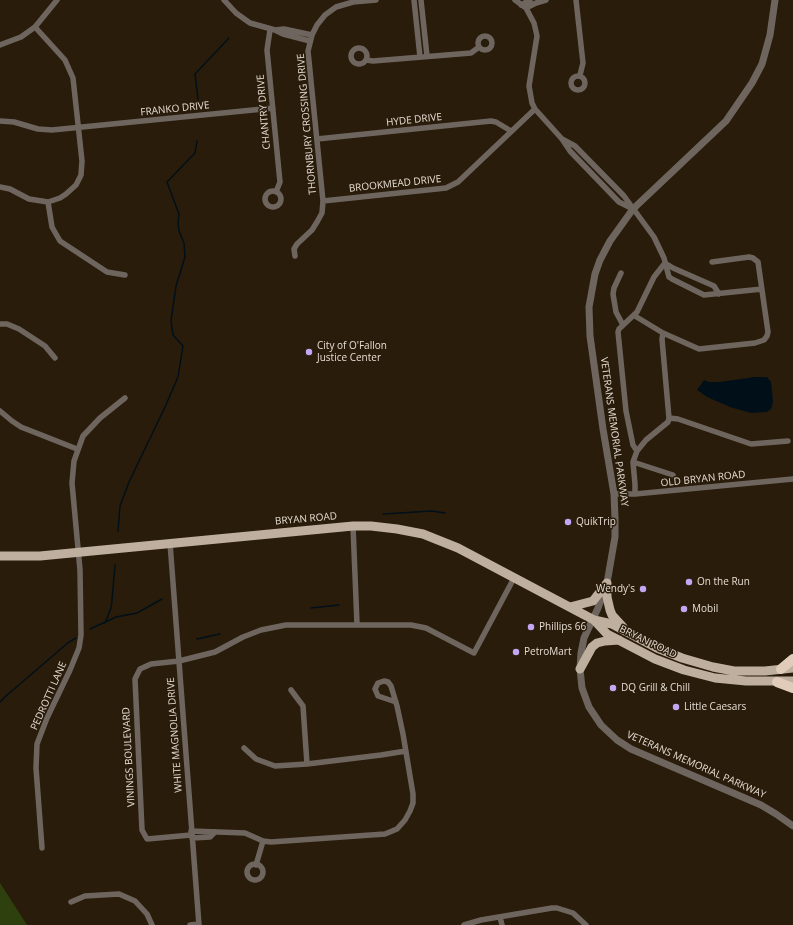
<!DOCTYPE html>
<html>
<head>
<meta charset="utf-8">
<style>
  body { margin:0 }
  canvas { display:block; background:#291c0b }
</style>
</head>
<body>
<canvas width="793" height="925"></canvas>
<script>
const context = document.querySelector('canvas').getContext('2d');
context.lineJoin = 'round';
function fill(path, color) { context.fillStyle = color; context.fill(path, 'evenodd'); }
const toPath = rows => new Path2D(rows.map(r => 'M' + r).join(''));
function trace(path, color, width, dash) { context.strokeStyle = color; context.lineWidth = width; context.lineCap = dash ? 'butt' : 'round'; context.setLineDash(dash || []); context.stroke(path); }
function label(font, color, halo, rows, align = 'center') {
  context.font = font + ' "Open Sans",sans-serif'; context.lineWidth = 3; context.setLineDash([]); context.textBaseline = 'middle'; context.strokeStyle = halo; context.fillStyle = color; for (const [text, x, y, turn = 0] of rows) {
    context.save(); context.translate(x, y); context.rotate((+turn || 0) * Math.PI / 180); context.textAlign = isNaN(turn) ? turn : align; if (halo) context.strokeText(text, 0, 0); context.fillText(text, 0, 0); context.restore();
  }
}
fill(toPath([
  [0,883,27,925,0,925]
]), '#2e400d');
fill(toPath([
  [754,377,767,377,771,382,773,402,771,409,767,412,751,413,730,407,707,397,697,390,704,380,709,382,720,382]
]), '#000f18');
trace(toPath([
  [198,99,195,74,229,38],
  [383,514,432,511,445,513],
  [118,531,120,506,129,482,165,407,178,377,183,346,173,335,171,321,176,286,185,257,184,243,179,231,178,223,179,214,167,182,195,153,197,141],
  [311,608,339,605],
  [105,623,111,608,112,600,115,565],
  [90,629,116,617,137,613,162,599],
  [197,639,220,634],
  [0,702,7,695,69,642,76,638]
]), '#000f18', 1.5);
trace(toPath([
  [224,0,236,13,250,23,275,30,283,34,310,41],
  [414,0,420,57],
  [421,0,427,56],
  [515,0,526,8,534,23,537,36,529,86,532,103,535,109,562,139,570,151,619,202,631,208],
  [576,0,583,63,580,75],
  [521,5,530,0],
  [526,8,536,3,546,0],
  [270,30,267,50,280,182,276,192],
  [275,30,284,29,312,35],
  '478 43a7 7 0 1 1 14 0a7 7 0 1 1-14 0Z',
  [0,45,21,37,35,27,57,0],
  '351 56a8 8 0 1 1 16 0a8 8 0 1 1-16 0Z',
  [366,60,373,61,471,53,479,47],
  '571 83a7 7 0 1 1 14 0a7 7 0 1 1-14 0Z',
  [0,121,14,122,38,129,52,130,273,108],
  [317,139,491,121,496,122,511,131],
  [562,139,575,146,624,196,654,237,664,258,669,277,672,279,704,295,762,289],
  [0,187,10,189,29,199,48,202,60,198,66,194,76,185,81,175,82,161,73,78,65,60,35,27],
  '265 199a8 8 0 1 1 16 0a8 8 0 1 1-16 0Z',
  [323,201,446,188,458,182,535,109],
  [48,202,52,227,60,241,107,272,125,275],
  [295,256,294,249,297,244,312,230,317,222,322,213,323,201,308,51,312,35,317,25,325,15,336,7,353,2,376,0],
  [665,263,673,268,714,286,719,294],
  [621,273,614,288,613,294,616,312,623,325],
  [635,316,663,333,699,349,755,343,764,340,767,336,768,332,758,262,753,258,749,257,712,262],
  [0,324,7,324,19,329,45,346,55,358],
  [0,411,12,421,21,427,77,449],
  [669,418,678,419,751,444,788,441],
  [637,451,646,440,668,422,669,418,662,339,663,333],
  [633,462,673,475],
  [614,494,635,494,793,479],
  [635,494,635,484,633,462,637,451,633,445,626,411,618,332,619,329,637,312,654,277,665,263],
  [353,526,357,624],
  [170,543,199,925],
  [291,690,303,706,307,764],
  [244,748,256,759,275,766,307,764,381,755,406,751],
  [191,831,245,833,263,841,271,842,385,834,397,829,405,820,410,811,413,803,413,794,403,734,397,706,391,686,388,682,384,681,378,683,375,689,378,696,396,702],
  [191,835,147,839,142,830,135,679,140,669,151,664,179,661,215,652,243,637,261,630,286,625,411,625,426,628,474,653,514,578],
  [192,838,210,837,215,832],
  [42,848,36,768,37,744,47,718,70,670,79,648,81,635,80,570,72,483,74,461,83,436,100,418,125,398],
  '247 872a8 8 0 1 1 16 0a8 8 0 1 1-16 0Z',
  [256,865,263,841],
  [71,902,85,896,119,894,135,901,147,914,152,925],
  [500,917,502,925],
  [190,925,199,924],
  [464,925,481,920,552,908,557,908,573,913,586,925]
]), '#6e665e', 5.5);
trace(toPath([
  [775,0,770,35,762,64,752,83,726,121,633,209,610,241,600,260,595,274,589,307,590,336,603,429,614,494,615,518,615,537,607,583,598,608,584,638,581,653,580,669,582,688,589,707,601,725,617,740,631,749,761,805,776,814,793,826]
]), '#6e665e', 7);
trace(toPath([
  [0,556,40,556,353,526,371,526,397,529,423,534,458,548,594,620,612,624,657,648,682,658,713,667,734,671,765,671,793,668],
  [607,583,607,597,610,610,612,615,623,627],
  [570,607,593,601,607,583],
  [594,620,607,634,655,659,684,670,715,678,746,681,793,681],
  [580,669,592,647,597,643,605,641,619,640]
]), '#bfaf9f', 9);
trace(toPath([
  [781,669,793,659],
  [777,682,793,688]
]), '#e0ccb9', 10);
for (const [x, y, r, color] of [
  [309,352,4,"#c3a7f2"],
  [568,522,4,"#c3a7f2"],
  [689,582,4,"#c3a7f2"],
  [643,589,4,"#c3a7f2"],
  [684,609,4,"#c3a7f2"],
  [531,627,4,"#c3a7f2"],
  [516,652,4,"#c3a7f2"],
  [613,688,4,"#c3a7f2"],
  [676,707,4,"#c3a7f2"]
]) { const dot = new Path2D(); dot.arc(x, y, r, 0, 2 * Math.PI); context.fillStyle = color; context.fill(dot); trace(dot, '#291c0b', 1.5); }
label('10px', '#e5dcd2', '#291c0b', [
  ["FRANKO DRIVE",175,109,-6],
  ["CHANTRY DRIVE",264,112,-95],
  ["HYDE DRIVE",414,120,-6],
  ["THORNBURY CROSSING DRIVE",307,124,-95],
  ["BROOKMEAD DRIVE",395,184,-6],
  ["VETERANS MEMORIAL PARKWAY",614,432,82],
  ["OLD BRYAN ROAD",703,479,-6],
  ["BRYAN ROAD",306,519,-5],
  ["BRYAN ROAD",648,642,26],
  ["PEDROTTI LANE",49,696,-66],
  ["WHITE MAGNOLIA DRIVE",175,735,-94],
  ["VININGS BOULEVARD",129,757,-93],
  ["VETERANS MEMORIAL PARKWAY",696,765,24]
]);
label('10px', '#e5dcd2', '#291c0b', [
  ["City of O'Fallon",317,346],
  ["Justice Center",317,358],
  ["QuikTrip",576,522],
  ["On the Run",697,582],
  ["Wendy's",635,589,"right"],
  ["Mobil",692,609],
  ["Phillips 66",539,627],
  ["PetroMart",524,652],
  ["DQ Grill & Chill",621,688],
  ["Little Caesars",684,707]
], 'left');
</script>
</body>
</html>
